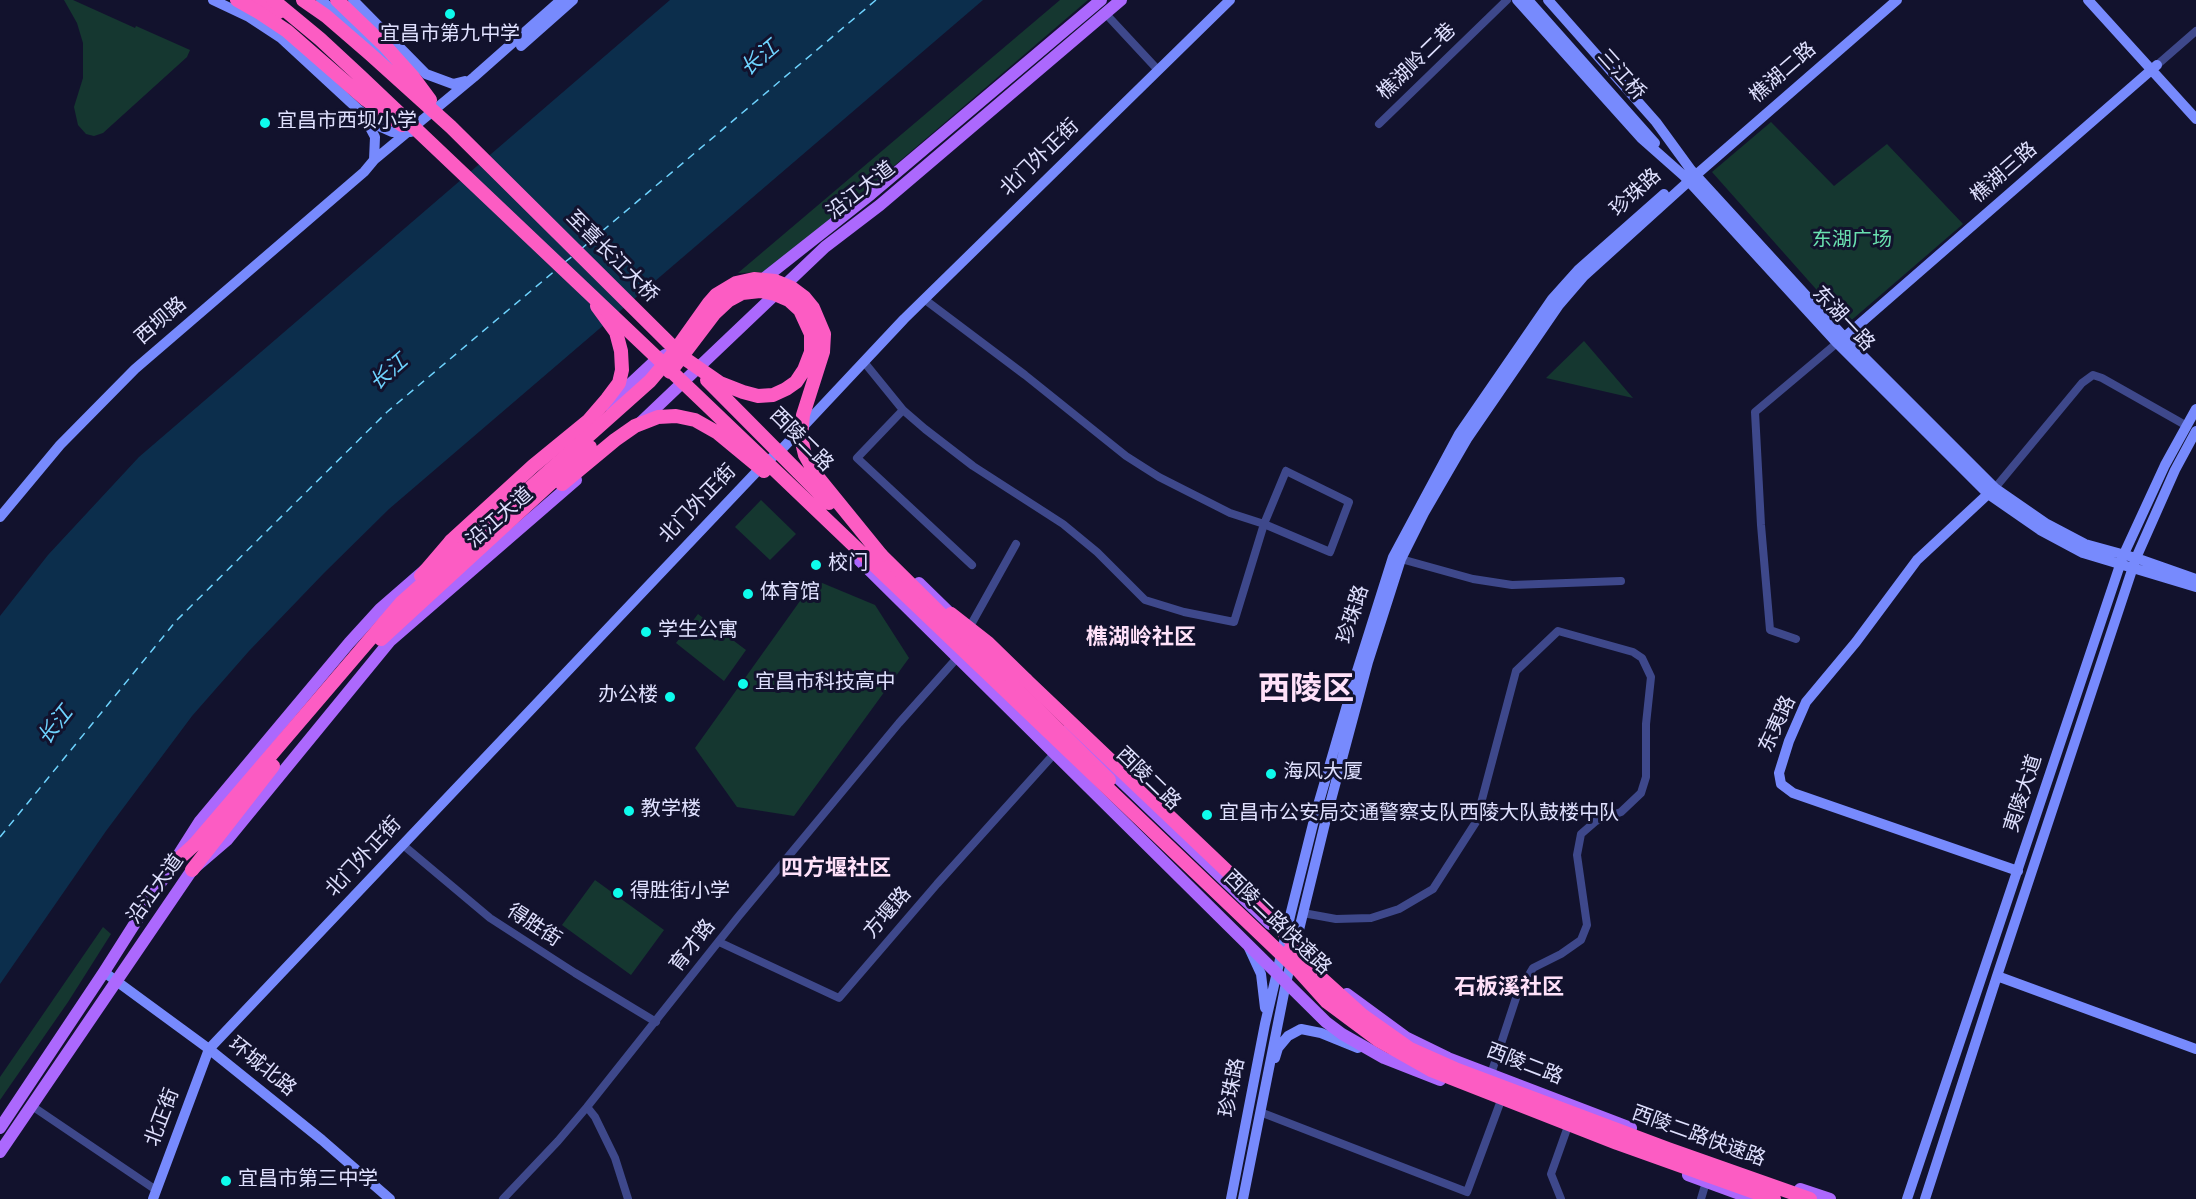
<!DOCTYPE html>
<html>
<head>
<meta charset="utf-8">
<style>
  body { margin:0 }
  canvas { display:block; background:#12122d }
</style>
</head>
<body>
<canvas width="2196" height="1199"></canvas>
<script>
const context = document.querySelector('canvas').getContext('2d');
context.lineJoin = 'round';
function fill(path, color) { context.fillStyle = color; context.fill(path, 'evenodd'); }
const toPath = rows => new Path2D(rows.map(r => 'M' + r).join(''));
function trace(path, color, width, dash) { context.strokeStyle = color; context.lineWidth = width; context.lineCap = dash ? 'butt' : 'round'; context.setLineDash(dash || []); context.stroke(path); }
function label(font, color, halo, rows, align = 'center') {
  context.font = font + ' Overpass,"Noto Sans SC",sans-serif'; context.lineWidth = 6; context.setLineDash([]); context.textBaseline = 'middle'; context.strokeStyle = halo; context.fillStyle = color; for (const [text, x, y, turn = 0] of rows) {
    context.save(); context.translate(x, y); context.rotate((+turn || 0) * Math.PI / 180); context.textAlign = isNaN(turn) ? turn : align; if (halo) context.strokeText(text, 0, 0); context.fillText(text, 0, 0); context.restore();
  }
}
fill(toPath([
  [64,0,73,0,135,28,136,26,190,50,187,57,103,133,94,136,86,134,78,125,74,107,83,78,83,43,77,23],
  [1060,0,1088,0,770,272,738,273],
  [1771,122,1834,186,1887,144,1963,224,1847,324,1712,172],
  [1584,341,1633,398,1546,378],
  [761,500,796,534,770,560,735,527],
  [815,580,875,605,909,658,794,816,737,807,695,748],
  [698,614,746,650,724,681,676,643],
  [595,880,664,930,631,975,562,925],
  [103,927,111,934,68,1002,0,1100,0,1077]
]), '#153730');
fill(toPath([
  [670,0,983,0,389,509,324,573,249,651,192,716,106,831,0,984,0,616,48,555,139,457]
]), '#0c2e4c');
trace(toPath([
  [581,249,876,0],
  [565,262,573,256],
  [0,837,176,621,387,412,557,269]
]), '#6ed2fd', 1.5, [8, 6]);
trace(toPath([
  [1105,13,1158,70],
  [2157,65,2196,31],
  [1379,124,1507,0],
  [864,362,903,410,925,429,973,466,1063,524,1097,552,1145,600,1184,612,1234,622,1264,524,1230,513,1159,477,1126,456,1025,375,924,299],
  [903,410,857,458,972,565],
  [1286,471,1349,502,1330,552,1264,524,1286,471],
  [1995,488,2082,383,2093,375,2102,378,2187,426],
  [1401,559,1473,579,1512,585,1621,581],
  [968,630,1016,544],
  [1796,639,1770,630,1761,525,1755,412,1837,343],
  [403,845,490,918,575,973,656,1022],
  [1303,913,1336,919,1371,918,1399,909,1433,889,1476,822,1516,671,1558,631,1633,652,1642,658,1651,677,1646,724,1646,777,1641,793,1621,812,1596,821,1581,834,1577,855,1587,925,1581,940,1561,954,1533,968,1517,995,1491,1074],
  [719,942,839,998,937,884,1054,754],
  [32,1106,156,1190],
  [587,1107,595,1117,615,1158,628,1199],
  [1260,1112,1467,1192,1500,1103],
  [503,1199,558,1141,587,1107,738,917,899,723,957,658],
  [1561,1199,1551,1174,1567,1129],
  [1701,1199,1706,1182]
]), '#3e488b', 8);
trace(toPath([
  [213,0,249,17,281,38,374,124,392,132,411,132],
  [321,0,393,63],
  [353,0,426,74,453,84,465,81],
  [1517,0,1641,138,1684,176,1837,343,1988,494,2040,530,2083,553,2196,587],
  [1528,0,1655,143],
  [1548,0,1656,122,1691,170,1844,337,1995,488,2047,524,2085,544,2136,558,2196,579],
  [2088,0,2196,119],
  [521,46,573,0],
  [367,122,375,137,374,160],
  [1840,341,2157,65],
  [1988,494,1917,560,1856,642,1806,702,1789,741,1779,773,1781,784,1793,793,2018,871],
  [0,517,60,445,135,369,364,172,374,160,474,77,561,0],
  [1249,948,1261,974,1265,1008],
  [104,972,209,1049,322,1140,390,1199],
  [1997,976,2196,1049],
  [1275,1058,1278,1048,1288,1036,1301,1029,1321,1033,1358,1048],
  [153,1199,209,1049,763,465,781,450,904,319,1230,0],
  [1231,1199,1265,1024,1291,912,1316,812,1357,671,1393,557,1459,434,1552,299,1578,270,1664,194],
  [1243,1199,1286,983,1327,815,1368,662,1401,559,1424,513,1467,439,1559,305,1584,276,1689,181,1897,0],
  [1907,1199,2123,556,2165,465,2196,409],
  [1925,1199,1997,976,2136,558,2175,470,2196,431]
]), '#778afd', 10);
trace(toPath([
  [757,284,871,194,1101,0],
  [608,405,654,362,665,355],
  [640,423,825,247,880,205,1121,0],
  [856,557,1326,1022,1342,1034,1384,1058,1440,1080],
  [919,583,958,621],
  [1068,730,1270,924],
  [1347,994,1407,1038,1448,1058,1631,1128],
  [0,1128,104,972,200,821,349,643,380,609,426,569],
  [0,1152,192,870,227,840,390,641,576,480],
  [1688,1175,1753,1199],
  [1800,1189,1830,1199]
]), '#ac68fd', 12);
trace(toPath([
  [257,0,279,12],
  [451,541,533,466,588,421,607,399,619,383,622,370,621,351,616,332,597,306],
  [881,555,1109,780],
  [951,614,988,643,1026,680],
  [174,863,194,845]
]), '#fc5cc3', 14);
trace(toPath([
  [237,0,260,13,287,31,365,99,402,125],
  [273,0,320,39,361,77,691,390,1300,972,1327,1002,1378,1040,1431,1070,1617,1143,1774,1199],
  [303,0,326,16,370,54,451,127,680,354],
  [337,0,386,47,413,77,430,100],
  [670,372,714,314,729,300,742,293,760,291,775,294,789,300,800,310,811,334,811,352,804,370,796,382,786,389,773,395,758,396,743,392,720,383,684,358],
  [707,380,829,503],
  [562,484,615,440,635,426,658,417,676,416,695,420,718,433,764,471],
  [421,576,451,541],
  [381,639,590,447],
  [1026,680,1249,892,1303,955],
  [194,845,401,603,650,381,672,355,709,303,716,295,736,283,754,279,775,281,792,288,804,297,813,308,824,334,823,352,803,415,801,438,805,455,816,475,881,555],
  [192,870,273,766],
  [1290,950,1362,1015,1410,1049,1455,1069,1668,1149,1810,1199]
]), '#fc5cc3', 14);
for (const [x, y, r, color] of [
  [450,14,6,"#0efbec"],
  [265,123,6,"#0efbec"],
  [816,565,6,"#0efbec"],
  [748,594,6,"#0efbec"],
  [646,632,6,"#0efbec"],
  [743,684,6,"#0efbec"],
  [670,697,6,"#0efbec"],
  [1271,774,6,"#0efbec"],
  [629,811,6,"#0efbec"],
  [1207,815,6,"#0efbec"],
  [618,893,6,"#0efbec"],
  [226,1181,6,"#0efbec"]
]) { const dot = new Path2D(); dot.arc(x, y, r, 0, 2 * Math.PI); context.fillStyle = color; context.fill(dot); trace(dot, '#12122d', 2); }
label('20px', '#dfe0fe', '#12122d', [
  ["宜昌市第九中学",450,36,"center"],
  ["宜昌市西坝小学",277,123],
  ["校门",828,565],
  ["体育馆",760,594],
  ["学生公寓",658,632],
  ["宜昌市科技高中",755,684],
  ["办公楼",658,697,"right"],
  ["海风大厦",1283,774],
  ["教学楼",641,811],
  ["宜昌市公安局交通警察支队西陵大队鼓楼中队",1219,815],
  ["得胜街小学",630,893],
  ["宜昌市第三中学",238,1181]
], 'left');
label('20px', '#dfe0fe', '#12122d', [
  ["樵湖岭二巷",1418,63,-44],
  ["樵湖二路",1784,74,-41],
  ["三江桥",1620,76,48],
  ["北门外正街",1041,159,-44],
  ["樵湖三路",2005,174,-41],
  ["沿江大道",862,192,-38],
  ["珍珠路",1637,194,-42],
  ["至喜长江大桥",611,258,45],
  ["东湖一路",1842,320,47],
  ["西坝路",162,322,-41],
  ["西陵二路",800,441,45],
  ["北门外正街",699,505,-46],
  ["沿江大道",501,519,-41],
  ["珍珠路",1355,615,-72],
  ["东夷路",1779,725,-65],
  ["西陵二路",1147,780,44],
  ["夷陵大道",2025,794,-72],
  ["北门外正街",365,858,-47],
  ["沿江大道",157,890,-54],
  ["方堰路",889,914,-49],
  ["西陵二路快速路",1276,924,44],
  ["得胜街",533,927,33],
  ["育才路",694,947,-52],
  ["西陵二路",1524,1066,21],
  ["环城北路",261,1068,39],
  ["珍珠路",1234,1088,-79],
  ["北正街",164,1118,-69],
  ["西陵二路快速路",1698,1138,20]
]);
label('20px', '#69e0af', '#12122d', [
  ["东湖广场",1852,242]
]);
label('italic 21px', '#6ed2fd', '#12122d', [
  ["长江",761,60,-40],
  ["长江",390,374,-41],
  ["长江",57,727,-52]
]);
label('bold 22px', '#ffe1f9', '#12122d', [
  ["樵湖岭社区",1141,640],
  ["四方堰社区",836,871],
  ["石板溪社区",1509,990]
]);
label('bold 32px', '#ffe1f9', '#12122d', [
  ["西陵区",1306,693]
]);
</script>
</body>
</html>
